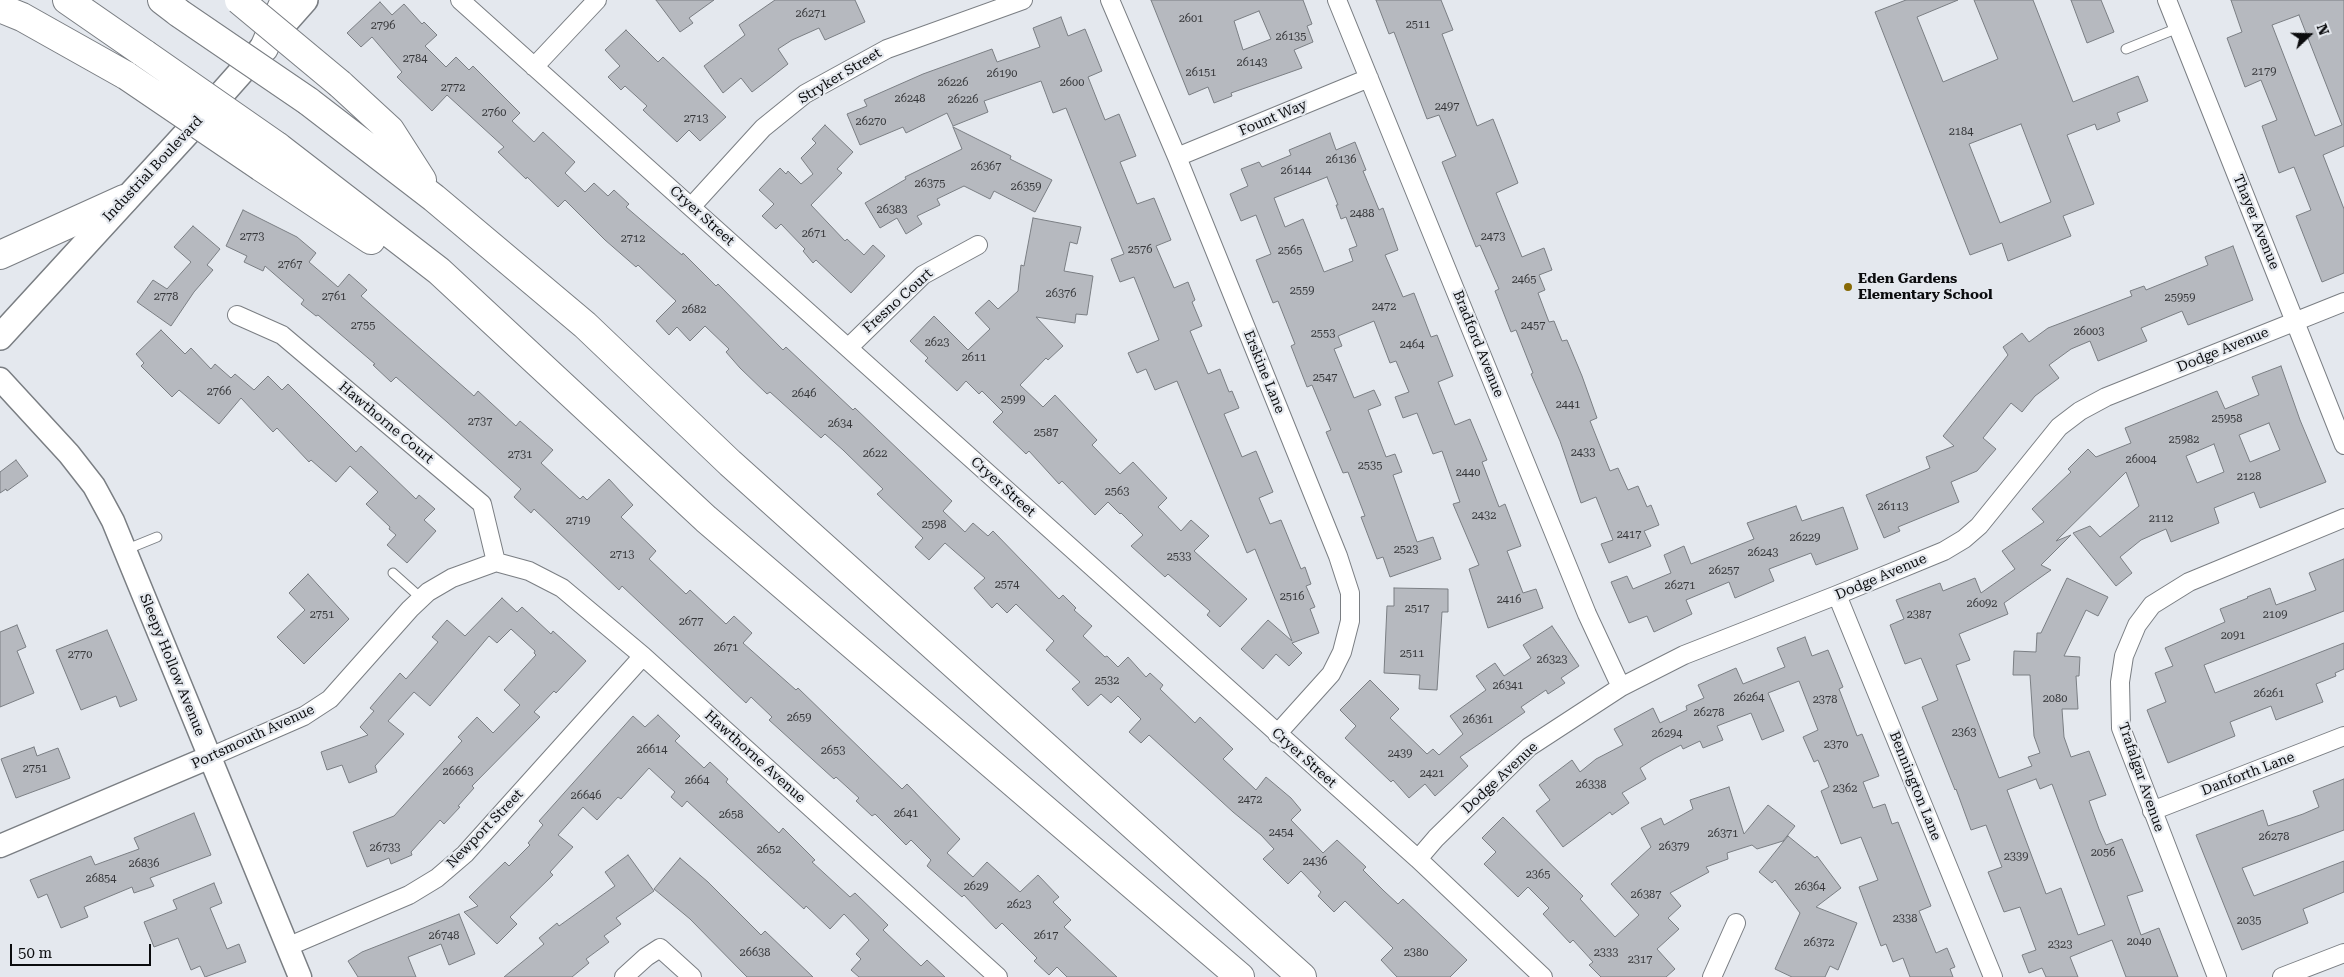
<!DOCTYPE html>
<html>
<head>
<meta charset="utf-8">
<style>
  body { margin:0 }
  #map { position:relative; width:2344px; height:977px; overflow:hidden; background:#e4e8ee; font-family:"Roboto Serif",serif }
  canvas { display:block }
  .north { position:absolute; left:2284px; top:10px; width:50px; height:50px; -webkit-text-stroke:4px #e4e8ee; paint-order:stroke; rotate:69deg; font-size:14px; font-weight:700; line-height:20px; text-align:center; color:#0b0c0e }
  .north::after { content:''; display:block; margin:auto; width:18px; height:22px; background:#0b0c0e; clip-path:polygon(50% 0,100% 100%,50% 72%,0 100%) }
  .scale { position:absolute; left:10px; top:944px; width:141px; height:22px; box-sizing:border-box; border:2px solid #0b0c0e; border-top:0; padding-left:6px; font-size:15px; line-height:18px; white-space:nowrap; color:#0b0c0e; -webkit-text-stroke:4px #e4e8ee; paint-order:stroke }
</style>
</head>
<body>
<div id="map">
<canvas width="2344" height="977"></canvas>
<div class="north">N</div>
<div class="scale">50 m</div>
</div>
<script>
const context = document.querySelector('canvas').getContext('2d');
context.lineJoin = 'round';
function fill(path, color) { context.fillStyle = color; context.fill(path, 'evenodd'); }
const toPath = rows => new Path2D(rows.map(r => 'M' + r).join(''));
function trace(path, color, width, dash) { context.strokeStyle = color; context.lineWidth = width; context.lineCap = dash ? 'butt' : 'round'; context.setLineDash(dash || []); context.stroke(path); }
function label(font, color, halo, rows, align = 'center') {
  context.font = font + ' "Roboto Serif",serif'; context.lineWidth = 4.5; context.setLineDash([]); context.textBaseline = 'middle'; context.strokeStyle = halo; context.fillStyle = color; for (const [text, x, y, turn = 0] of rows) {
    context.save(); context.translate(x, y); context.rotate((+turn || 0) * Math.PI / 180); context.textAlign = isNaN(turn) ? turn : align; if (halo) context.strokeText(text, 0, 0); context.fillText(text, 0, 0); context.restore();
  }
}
const building = toPath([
  [656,0,714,0,689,18,693,23,680,32,656,0],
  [775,0,855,0,865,22,825,40,819,28,792,40,778,49,788,64,769,79,752,92,741,78,723,93,704,66,745,35,739,25,775,0],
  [1151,0,1303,0,1312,24,1307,26,1313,42,1294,50,1302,68,1231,93,1232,96,1214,103,1208,87,1189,95,1151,0],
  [1259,11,1271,39,1243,50,1234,21,1259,11],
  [1376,0,1441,0,1453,30,1442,34,1477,126,1493,119,1518,183,1496,193,1502,208,1522,257,1544,248,1552,270,1539,275,1545,290,1538,293,1549,322,1554,321,1562,341,1567,340,1582,376,1597,418,1590,421,1610,471,1618,468,1628,490,1638,486,1647,507,1651,505,1659,525,1644,531,1651,546,1609,563,1601,544,1613,540,1596,497,1581,503,1560,441,1531,374,1533,373,1516,330,1511,332,1495,291,1499,289,1480,245,1476,247,1442,162,1456,156,1439,115,1427,119,1394,32,1389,34,1376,0],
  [1906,0,1958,0,1917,17,1943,82,1998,59,1974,0,2033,0,2073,102,2138,76,2148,101,2117,113,2120,121,2097,130,2095,124,2067,135,2094,204,2063,216,2071,236,2008,261,2002,243,1970,255,1875,12,1906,0],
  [2021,124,2051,202,2000,223,1969,144,2021,124],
  [2071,0,2101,0,2114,32,2087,43,2071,0],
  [2231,0,2344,0,2344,146,2323,155,2344,209,2344,273,2322,282,2296,216,2311,210,2294,167,2279,173,2262,126,2277,120,2261,80,2245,87,2227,38,2242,32,2231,0],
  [2299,15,2342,125,2315,136,2272,25,2299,15],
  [380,2,392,15,404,4,422,24,424,22,437,35,425,46,446,67,456,57,469,70,473,66,520,113,512,121,534,142,543,132,575,162,565,173,585,192,594,183,608,196,614,190,629,204,626,207,682,255,683,253,716,286,718,284,783,350,786,347,853,410,855,408,952,501,943,511,965,532,973,523,988,536,993,531,1059,599,1063,595,1076,608,1074,610,1092,626,1083,636,1105,657,1107,656,1118,667,1128,657,1146,677,1150,673,1163,685,1160,689,1195,723,1200,717,1233,749,1223,759,1256,790,1266,777,1291,798,1301,810,1291,820,1323,853,1337,840,1366,867,1363,870,1384,891,1398,904,1403,899,1467,960,1450,977,1397,977,1381,960,1393,948,1345,901,1334,912,1318,896,1321,892,1301,871,1288,884,1263,859,1274,849,1261,835,1233,812,1149,735,1141,743,1129,732,1141,719,1118,696,1111,703,1101,694,1088,706,1072,689,1080,682,1046,650,1054,641,1016,604,1007,613,997,603,992,608,974,588,985,578,945,543,929,560,915,547,923,538,877,494,883,489,843,450,825,434,821,438,770,392,767,394,740,368,726,352,729,349,705,326,690,341,677,327,669,335,656,321,676,301,638,265,636,267,605,240,565,200,558,207,527,177,526,179,498,152,504,147,447,95,432,111,397,77,402,72,372,37,361,47,347,33,380,2],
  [1061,17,1068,36,1085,29,1102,71,1088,77,1105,120,1119,114,1136,156,1120,162,1137,204,1154,198,1171,240,1156,246,1174,288,1188,282,1195,300,1192,302,1202,326,1190,331,1208,374,1220,369,1229,392,1232,391,1239,408,1224,414,1242,457,1256,451,1273,492,1259,498,1270,524,1281,520,1301,569,1305,567,1311,584,1306,586,1315,607,1310,609,1319,633,1292,643,1302,653,1289,666,1276,654,1263,669,1241,649,1268,620,1292,641,1255,549,1247,553,1177,381,1155,390,1146,369,1137,373,1128,353,1159,340,1134,277,1120,282,1111,259,1124,254,1066,108,1053,113,1041,81,984,101,988,112,953,126,947,113,906,133,903,127,860,145,847,114,867,106,864,100,923,74,992,49,997,62,1040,47,1033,28,1061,17],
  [626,30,658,62,663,57,726,117,700,141,689,130,677,142,643,110,647,106,625,86,621,90,608,77,620,66,605,50,626,30],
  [825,125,853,152,837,169,842,173,811,205,845,241,847,239,864,255,873,245,885,256,851,293,816,260,813,263,803,251,805,249,781,224,776,229,762,216,774,204,759,190,780,168,786,174,788,171,801,184,813,174,801,158,816,143,812,139,825,125],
  [953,127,1011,156,1010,159,1052,180,1035,212,994,191,990,199,964,186,937,199,940,205,917,216,922,224,906,234,897,218,880,228,865,203,906,179,905,177,962,149,953,127],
  [1330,133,1336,150,1355,142,1366,170,1363,171,1379,210,1383,208,1398,250,1385,255,1403,297,1414,293,1431,337,1437,335,1453,376,1438,382,1455,425,1470,419,1487,460,1482,462,1499,507,1505,504,1521,546,1507,551,1523,593,1536,589,1543,608,1488,628,1469,569,1479,565,1453,504,1460,502,1442,451,1433,454,1417,413,1403,418,1395,397,1409,392,1396,361,1390,363,1374,321,1338,336,1342,346,1334,349,1354,398,1374,390,1381,405,1368,410,1386,457,1395,454,1402,472,1393,475,1417,542,1433,537,1441,559,1390,577,1383,557,1377,559,1361,517,1365,516,1348,472,1343,473,1326,432,1331,430,1312,385,1307,387,1291,346,1295,344,1278,301,1273,303,1256,260,1271,254,1256,215,1241,221,1230,194,1248,186,1241,169,1259,162,1262,167,1291,155,1289,150,1330,133],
  [1327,177,1338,205,1336,205,1341,219,1346,217,1357,246,1349,249,1353,261,1324,272,1303,219,1285,227,1274,198,1327,177],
  [243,210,297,237,316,253,309,262,338,287,349,274,367,290,361,296,440,366,474,396,478,391,516,426,520,421,553,450,541,463,580,499,583,496,587,500,609,479,633,505,621,517,656,551,649,559,686,594,690,590,726,624,734,616,752,633,743,643,796,690,798,688,902,789,907,784,960,839,947,853,973,877,987,862,1020,892,1038,875,1059,897,1053,902,1071,920,1064,927,1117,977,1067,977,1057,967,1049,975,1034,961,1037,958,1002,923,996,929,964,895,962,897,927,866,931,860,911,840,906,845,875,814,872,816,856,801,859,798,836,777,834,779,769,720,772,717,751,697,746,703,622,586,619,590,534,509,531,513,514,497,521,489,447,422,396,377,391,382,373,365,375,364,318,315,316,316,301,304,304,300,265,266,263,271,244,262,247,256,226,246,243,210],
  [1033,218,1081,227,1077,244,1070,242,1064,271,1093,276,1087,315,1076,314,1075,323,1036,317,1063,346,1048,360,1046,358,1020,385,1043,407,1055,395,1097,440,1092,445,1120,474,1133,462,1167,498,1158,507,1181,531,1191,520,1209,536,1194,551,1247,599,1220,627,1207,615,1210,611,1168,574,1165,577,1131,546,1143,535,1121,513,1120,514,1108,502,1095,515,1062,481,1059,484,1029,451,1026,454,993,422,1003,412,982,391,979,394,966,381,957,391,925,361,928,358,910,341,934,316,968,350,990,329,975,313,989,300,998,309,1018,291,1021,265,1024,266,1033,218],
  [193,226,220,249,207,265,213,270,194,292,171,326,137,302,153,280,167,289,191,262,174,247,193,226],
  [2233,246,2253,300,2188,325,2182,311,2141,328,2147,341,2098,361,2090,341,2071,349,2049,365,2059,378,2035,396,2022,412,2011,403,1983,438,1996,449,1977,471,1951,482,1959,502,1898,527,1900,531,1884,538,1866,495,1930,468,1926,457,1954,446,1943,436,2008,355,2003,347,2022,333,2029,342,2048,328,2132,296,2130,291,2144,286,2146,290,2208,265,2205,257,2233,246],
  [161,330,185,354,191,348,211,369,215,364,231,378,235,374,254,390,268,376,282,390,288,384,356,452,361,446,416,499,419,495,435,509,424,520,436,531,407,563,387,545,396,535,389,529,390,527,366,504,378,492,350,466,336,482,311,460,309,462,277,428,273,432,241,398,219,424,179,390,172,397,141,366,144,363,136,354,161,330],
  [2281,366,2300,420,2326,482,2260,508,2254,492,2214,508,2219,523,2171,542,2166,529,2141,540,2120,557,2132,573,2116,586,2073,533,2090,526,2100,537,2139,506,2126,472,2056,541,2071,535,2041,565,2051,570,2004,603,2008,614,1959,634,1970,660,1956,665,1999,778,2032,766,2028,757,2040,753,2034,736,2030,675,2013,675,2014,651,2036,652,2037,633,2041,633,2067,578,2108,597,2098,616,2086,610,2064,656,2080,657,2079,676,2076,676,2078,709,2062,709,2064,737,2071,757,2089,751,2106,795,2089,801,2099,829,2106,845,2122,839,2143,891,2127,896,2141,935,2159,928,2178,977,2126,977,2112,940,2070,957,2078,977,2046,977,2042,968,2029,973,2022,955,2036,950,2020,907,2004,912,1988,872,2002,867,1986,825,1971,830,1956,789,1955,790,1922,707,1938,700,1921,658,1905,664,1890,625,1904,619,1896,600,1940,583,1943,591,1975,578,1981,593,2015,569,2002,551,2044,522,2032,509,2071,472,2068,469,2088,449,2096,457,2131,443,2125,428,2217,391,2225,409,2259,395,2252,377,2281,366],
  [2269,423,2280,450,2250,462,2239,435,2269,423],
  [2214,444,2224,472,2197,483,2186,456,2214,444],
  [2036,779,2040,789,2052,784,2105,925,2078,935,2061,888,2046,894,2007,790,2036,779],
  [16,460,28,476,7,491,6,489,0,493,0,472,16,460],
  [1796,506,1802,521,1843,507,1858,549,1816,565,1811,553,1769,569,1774,581,1735,598,1729,582,1686,600,1692,614,1654,632,1647,616,1629,623,1611,582,1627,576,1633,589,1671,573,1664,555,1684,546,1691,564,1754,539,1747,523,1796,506],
  [2344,559,2344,611,2204,665,2215,693,2344,643,2344,669,2335,673,2336,676,2316,684,2323,702,2276,720,2271,706,2230,722,2235,736,2168,763,2147,710,2166,702,2155,673,2173,666,2165,648,2225,622,2220,609,2248,598,2247,597,2270,588,2276,605,2316,590,2309,573,2344,559],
  [308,574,349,619,304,664,277,637,305,610,289,593,308,574],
  [1394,588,1448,589,1448,612,1442,612,1437,690,1419,689,1420,675,1384,673,1387,606,1394,606,1394,588],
  [502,598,517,612,522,607,551,634,553,631,586,661,556,693,554,691,534,712,540,717,472,786,474,788,458,806,460,807,444,824,440,820,411,852,412,855,391,864,389,858,367,867,353,832,394,816,462,741,458,737,477,717,493,733,520,705,504,690,536,655,534,653,535,651,511,629,497,643,489,636,430,706,414,692,388,721,404,734,375,766,377,772,349,783,342,765,327,770,321,752,368,735,360,727,374,711,370,708,400,673,406,679,438,642,432,637,447,620,465,636,502,598],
  [17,625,26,647,17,651,34,693,0,707,0,632,17,625],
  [1552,626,1579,666,1561,678,1565,683,1548,694,1546,690,1521,707,1525,712,1460,757,1468,766,1435,796,1425,784,1409,798,1393,780,1391,782,1345,738,1356,726,1340,710,1370,680,1399,709,1390,718,1427,754,1433,749,1439,755,1463,734,1450,716,1486,690,1476,676,1495,663,1504,676,1531,658,1523,645,1552,626],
  [107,630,137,700,120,707,116,696,81,710,56,650,107,630],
  [1805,637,1812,656,1828,650,1843,687,1839,689,1857,736,1862,734,1879,776,1863,782,1873,808,1885,804,1892,824,1898,822,1931,906,1919,911,1936,953,1947,948,1955,967,1950,969,1953,977,1910,977,1903,958,1893,962,1886,944,1881,946,1859,887,1878,880,1861,837,1841,844,1821,791,1829,787,1818,760,1814,762,1803,737,1818,730,1799,681,1768,693,1784,731,1762,740,1751,713,1717,726,1723,740,1703,748,1700,741,1683,749,1681,745,1654,759,1640,768,1646,779,1622,793,1629,803,1612,815,1610,812,1563,847,1536,811,1550,800,1539,785,1572,760,1580,772,1596,759,1623,745,1614,729,1653,708,1660,723,1687,710,1686,706,1704,698,1698,685,1736,668,1743,684,1785,667,1777,648,1805,637],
  [658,715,680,736,675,741,704,768,710,762,728,779,726,782,779,833,783,828,815,860,812,862,850,897,855,893,888,925,883,930,904,950,921,966,927,960,945,977,859,977,851,970,861,959,856,954,869,940,844,914,830,929,806,906,804,909,687,801,682,807,671,797,675,792,649,768,621,799,618,797,597,820,583,807,558,835,573,847,550,872,553,875,510,917,517,924,497,944,464,912,478,906,469,897,505,862,509,866,530,845,528,843,543,825,539,821,633,716,645,727,658,715],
  [34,747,37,756,58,748,70,778,16,798,1,759,34,747],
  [2344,779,2344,830,2242,868,2254,896,2344,861,2344,892,2303,909,2308,923,2242,950,2196,835,2263,810,2268,826,2303,814,2319,807,2313,791,2344,779],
  [1729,787,1744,834,1768,805,1795,826,1783,841,1757,849,1752,845,1727,853,1728,859,1706,867,1709,872,1670,893,1681,906,1668,918,1679,929,1657,949,1675,969,1666,977,1601,977,1589,965,1593,962,1573,940,1570,943,1543,914,1549,908,1528,887,1518,897,1484,864,1496,852,1482,838,1503,817,1583,896,1580,899,1615,937,1639,915,1611,884,1651,847,1641,828,1661,818,1664,825,1693,809,1690,800,1729,787],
  [194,813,211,855,150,878,154,886,134,893,132,887,84,907,88,917,61,928,47,894,38,898,30,880,91,856,95,865,139,849,134,838,194,813],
  [1788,836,1815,858,1817,856,1841,888,1816,907,1857,923,1838,970,1830,966,1825,977,1792,977,1775,969,1800,913,1775,880,1772,883,1759,872,1788,836],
  [628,855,654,891,616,918,621,924,604,936,609,942,586,959,589,963,572,977,504,977,544,944,539,938,557,923,559,926,615,886,605,872,628,855],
  [680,858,708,882,761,935,765,931,813,977,747,977,690,919,654,889,680,858],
  [214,883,222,903,210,908,227,949,239,944,246,962,205,977,200,966,191,970,178,938,154,947,144,922,177,909,173,900,214,883],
  [459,914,475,954,449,965,441,944,408,957,416,977,358,977,348,961,362,952,459,914]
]);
fill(building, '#b6b9bf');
trace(building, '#7a7e83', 1);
const service = toPath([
  [2126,49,2178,28],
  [125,550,157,537],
  [393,573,421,598]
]);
const minor = toPath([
  [460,0,1418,859,1543,977],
  [1110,0,1177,157,1338,556,1350,593,1350,621,1342,652,1331,674,1277,734],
  [1337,0,1587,614,1621,687],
  [2167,0,2344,445],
  [534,67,597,0],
  [1177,157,1369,78],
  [691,207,763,128,805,94,887,49,1023,0],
  [237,315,282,335,482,504,496,562],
  [848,348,923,275,978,245],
  [496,562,529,571,562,588,643,656,998,977],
  [1837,595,1993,977],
  [210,757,304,716,330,699,410,609,428,592,452,578,496,562],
  [2152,811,2344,736],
  [1418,859,1436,838,1529,747,1621,687,1684,655,1837,595,1944,551,1964,539,1979,526,2059,427,2080,411,2106,397,2344,302],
  [287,947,409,895,437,878,465,854,643,656],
  [624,977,646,957,660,948,692,977],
  [1712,977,1736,923],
  [2217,977,2121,728,2120,682,2124,656,2137,625,2152,605,2189,582,2344,518],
  [2282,977,2344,953]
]);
const tertiary = toPath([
  [0,379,69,454,94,486,113,521,300,977],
  [0,846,210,757]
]);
const secondary = toPath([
  [0,337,187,133,305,0]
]);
const motorway = toPath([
  [67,0,145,54],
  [162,0,179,13],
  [0,8,22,17,127,76],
  [264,48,285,0],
  [340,84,390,130,422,180],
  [308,101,434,198,585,325,730,463,1302,977],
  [277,146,439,271,706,519,1240,977],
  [261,167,371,240],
  [0,255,124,199]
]);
trace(service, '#7a7e83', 11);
trace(minor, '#7a7e83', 20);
trace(tertiary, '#7a7e83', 25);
trace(secondary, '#7a7e83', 28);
trace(motorway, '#7a7e83', 30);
trace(service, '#fff', 9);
trace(minor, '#fff', 18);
trace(tertiary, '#fff', 22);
trace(secondary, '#fff', 25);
trace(motorway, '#fff', 28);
const motorwayBridge = toPath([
  [239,0,340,84],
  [179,13,308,101],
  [145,54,277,146],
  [127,76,261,167]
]);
trace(motorwayBridge, '#7a7e83', 30, []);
trace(motorwayBridge, '#fff', 28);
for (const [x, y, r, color] of [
  [1848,287,5,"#876905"]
]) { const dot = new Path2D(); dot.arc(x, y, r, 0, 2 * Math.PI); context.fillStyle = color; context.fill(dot); trace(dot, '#e4e8ee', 2); }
label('11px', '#36373a', null, [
  ["26271",811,14],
  ["2601",1191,19],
  ["2511",1418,25],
  ["2796",383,26],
  ["26135",1291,37],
  ["2784",415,59],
  ["26143",1252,63],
  ["2179",2264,72],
  ["26151",1201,73],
  ["26190",1002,74],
  ["26226",953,83],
  ["2600",1072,83],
  ["2772",453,88],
  ["26248",910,99],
  ["26226",963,100],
  ["2497",1447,107],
  ["2760",494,113],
  ["2713",696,119],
  ["26270",871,122],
  ["2184",1961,132],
  ["26136",1341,160],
  ["26367",986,167],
  ["26144",1296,171],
  ["26375",930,184],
  ["26359",1026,187],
  ["26383",892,210],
  ["2488",1362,214],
  ["2671",814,234],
  ["2773",252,237],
  ["2473",1493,237],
  ["2712",633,239],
  ["2576",1140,250],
  ["2565",1290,251],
  ["2767",290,265],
  ["2465",1524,280],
  ["2559",1302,291],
  ["26376",1061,294],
  ["2778",166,297],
  ["2761",334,297],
  ["25959",2180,298],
  ["2472",1384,307],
  ["2682",694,310],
  ["2755",363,326],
  ["2457",1533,326],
  ["26003",2089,332],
  ["2553",1323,334],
  ["2623",937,343],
  ["2464",1412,345],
  ["2611",974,358],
  ["2547",1325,378],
  ["2766",219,392],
  ["2646",804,394],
  ["2599",1013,400],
  ["2441",1568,405],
  ["25958",2227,419],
  ["2737",480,422],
  ["2634",840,424],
  ["2587",1046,433],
  ["25982",2184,440],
  ["2433",1583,453],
  ["2622",875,454],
  ["2731",520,455],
  ["26004",2141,460],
  ["2535",1370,466],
  ["2440",1468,473],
  ["2128",2249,477],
  ["2563",1117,492],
  ["26113",1893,507],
  ["2432",1484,516],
  ["2112",2161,519],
  ["2719",578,521],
  ["2598",934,525],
  ["2417",1629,535],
  ["26229",1805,538],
  ["2523",1406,550],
  ["26243",1763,553],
  ["2713",622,555],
  ["2533",1179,557],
  ["26257",1724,571],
  ["2574",1007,585],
  ["26271",1680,586],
  ["2516",1292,597],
  ["2416",1509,600],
  ["26092",1982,604],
  ["2517",1417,609],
  ["2751",322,615],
  ["2387",1919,615],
  ["2109",2275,615],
  ["2677",691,622],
  ["2091",2233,636],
  ["2671",726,648],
  ["2511",1412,654],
  ["2770",80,655],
  ["26323",1552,660],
  ["2532",1107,681],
  ["26341",1508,686],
  ["26261",2269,694],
  ["26264",1749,698],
  ["2080",2055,699],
  ["2378",1825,700],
  ["26278",1709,713],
  ["2659",799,718],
  ["26361",1478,720],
  ["2363",1964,733],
  ["26294",1667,734],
  ["2370",1836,745],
  ["26614",652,750],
  ["2653",833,751],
  ["2439",1400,754],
  ["2751",35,769],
  ["26663",458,772],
  ["2421",1432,774],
  ["2664",697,781],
  ["26338",1591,785],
  ["2362",1845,789],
  ["26646",586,796],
  ["2472",1250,800],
  ["2641",906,814],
  ["2658",731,815],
  ["2454",1281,833],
  ["26371",1723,834],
  ["26278",2274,837],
  ["26379",1674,847],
  ["26733",385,848],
  ["2652",769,850],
  ["2056",2103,853],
  ["2339",2016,857],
  ["2436",1315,862],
  ["26836",144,864],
  ["2365",1538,875],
  ["26854",101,879],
  ["2629",976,887],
  ["26364",1810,887],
  ["26387",1646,895],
  ["2623",1019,905],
  ["2338",1905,919],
  ["2035",2249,921],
  ["26748",444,936],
  ["2617",1046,936],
  ["2040",2139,942],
  ["26372",1819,943],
  ["2323",2060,945],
  ["26638",755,953],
  ["2380",1416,953],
  ["2333",1606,953],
  ["2317",1640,960]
]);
label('14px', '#0b0c0e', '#e4e8ee', [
  ["Stryker Street",840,76,-31],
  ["Fount Way",1273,118,-23],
  ["Industrial Boulevard",153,169,-47],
  ["Cryer Street",702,216,42],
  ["Thayer Avenue",2256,222,68],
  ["Fresno Court",898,301,-42],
  ["Bradford Avenue",1478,344,68],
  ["Dodge Avenue",2223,350,-22],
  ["Erskine Lane",1264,372,68],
  ["Hawthorne Court",386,423,40],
  ["Cryer Street",1003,487,42],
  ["Dodge Avenue",1881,577,-23],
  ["Sleepy Hollow Avenue",172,665,68],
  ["Portsmouth Avenue",253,737,-25],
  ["Hawthorne Avenue",755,757,42],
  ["Cryer Street",1304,758,42],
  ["Danforth Lane",2248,774,-21],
  ["Trafalgar Avenue",2141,777,71],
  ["Dodge Avenue",1500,778,-43],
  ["Bennington Lane",1915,786,68],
  ["Newport Street",485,829,-46]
]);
label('bold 14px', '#0b0c0e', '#e4e8ee', [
  ["Eden Gardens",1858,279],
  ["Elementary School",1858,295]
], 'left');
</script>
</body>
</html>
